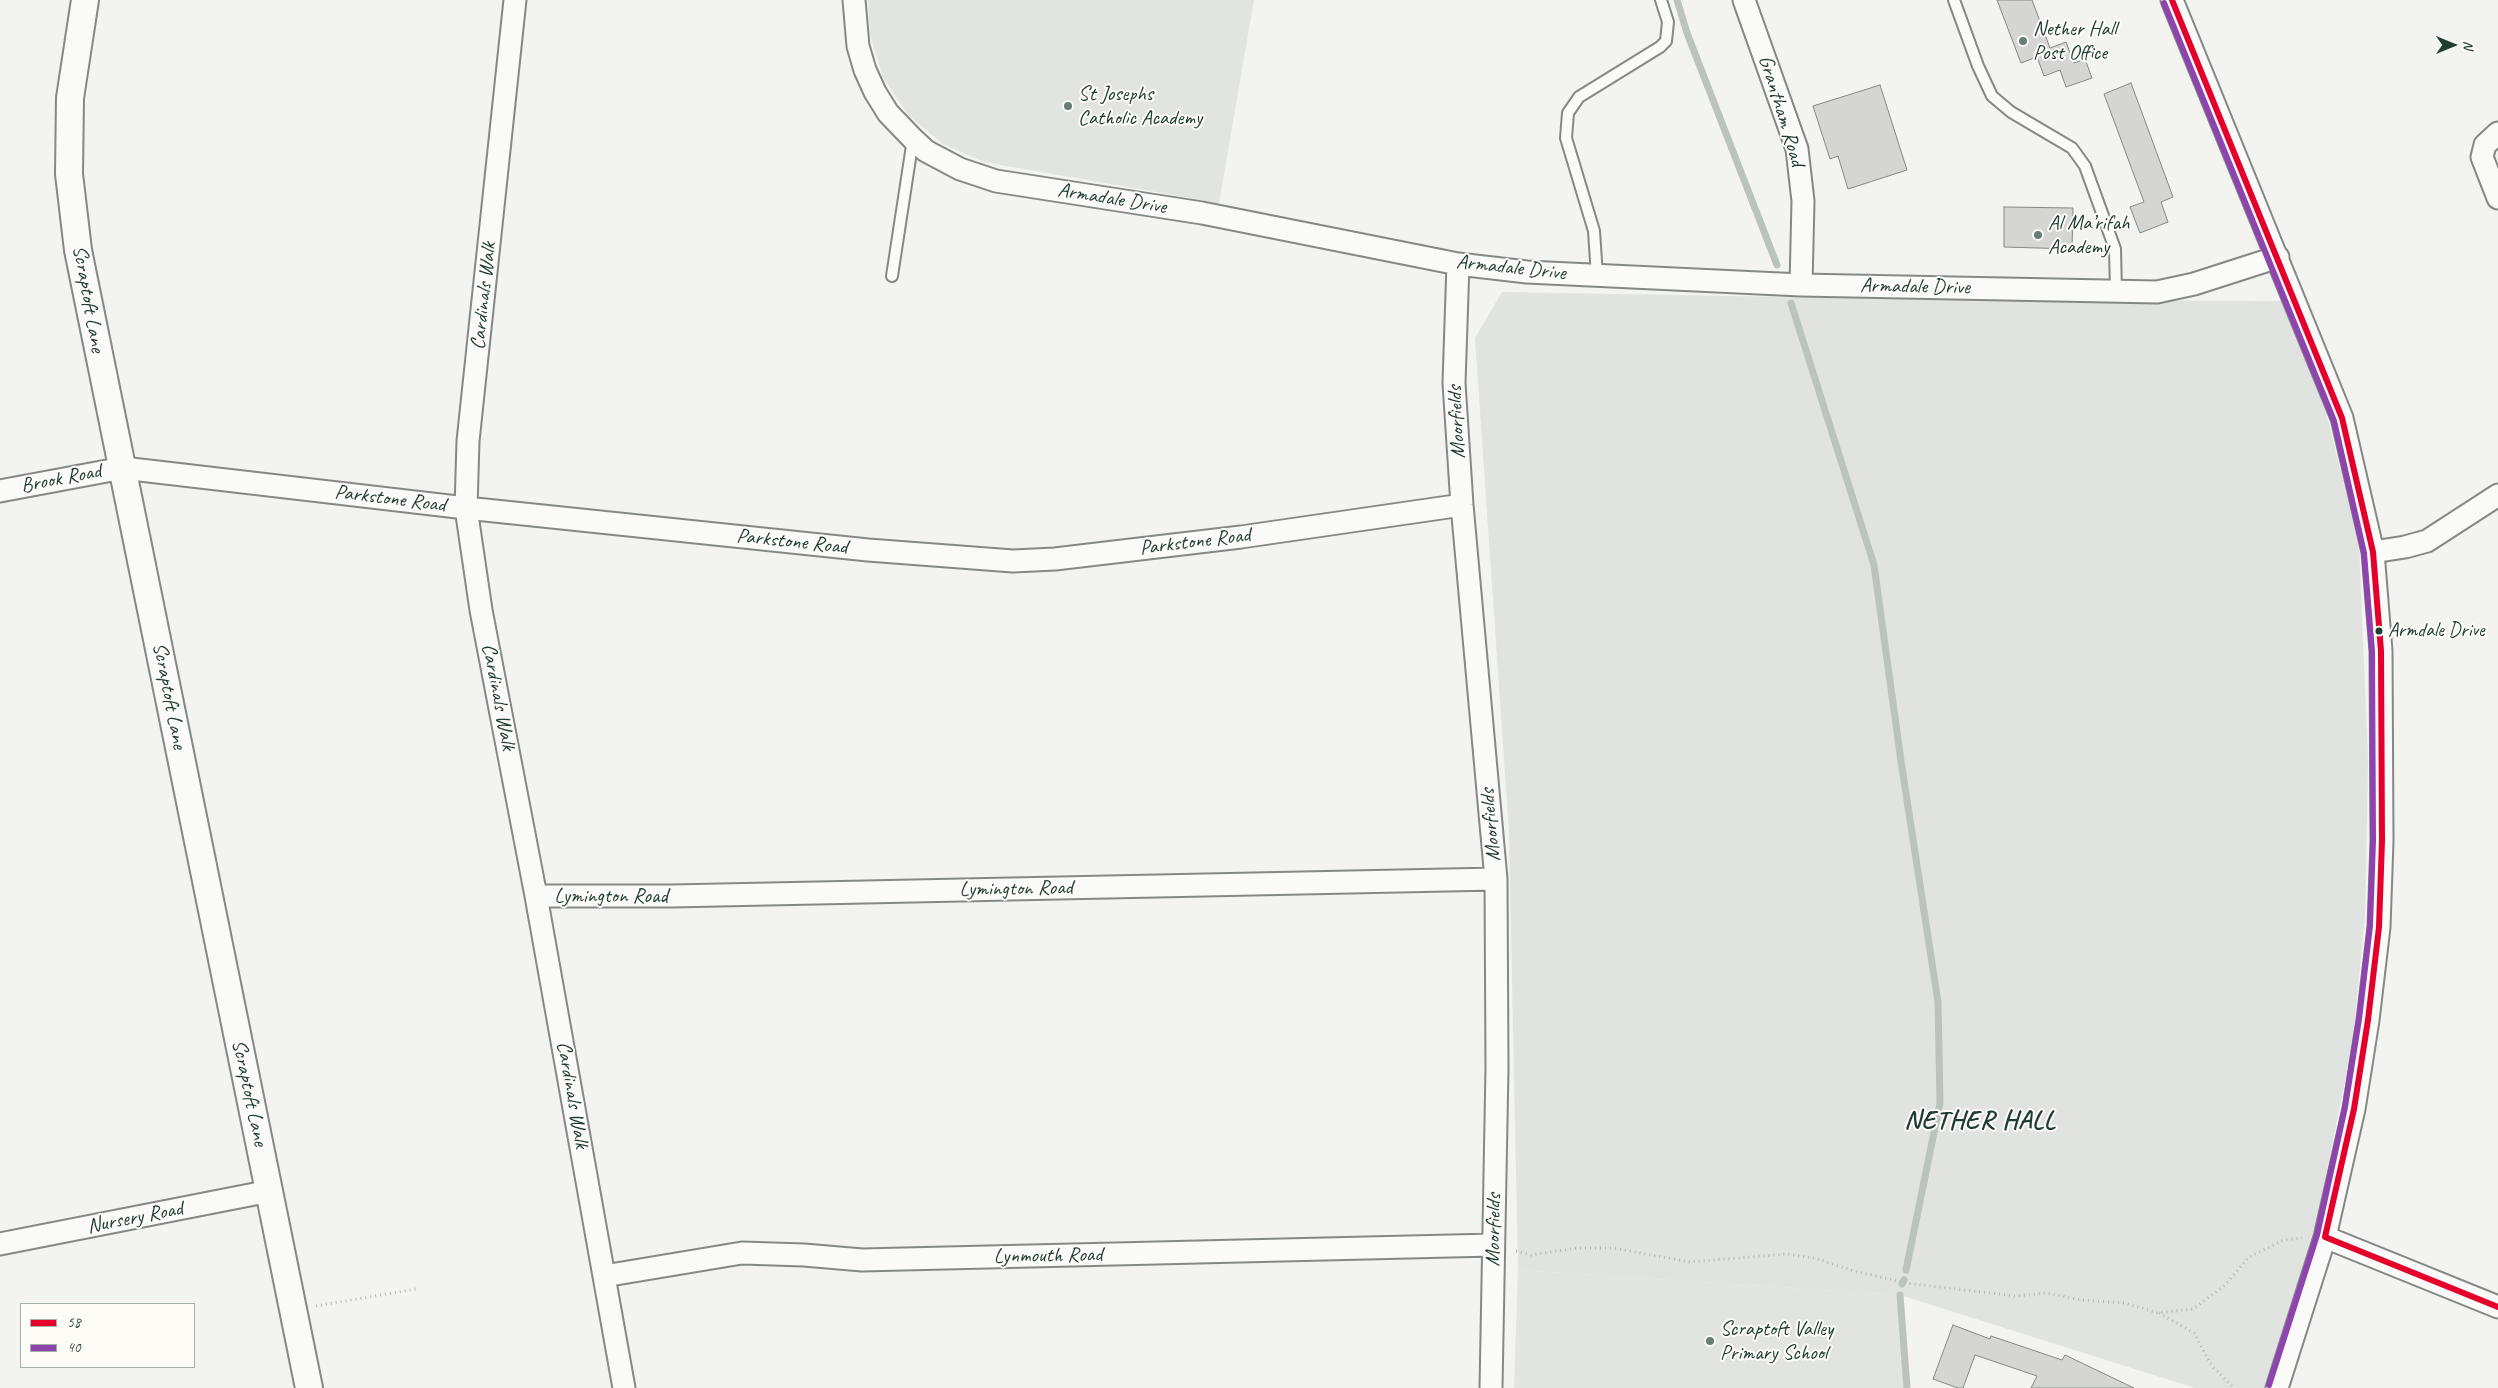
<!DOCTYPE html>
<html>
<head>
<meta charset="utf-8">
<style>
  body { margin:0 }
  #map { position:relative; width:2498px; height:1388px; overflow:hidden; background:#f3f3f0; font-family:Caveat,sans-serif }
  canvas { display:block }
  .legend { position:absolute; left:20px; top:1303px; width:175px; height:65px; box-sizing:border-box; background:#fdfcf7; border:1px solid #a4b0a9; margin:0; padding:6px 9px; list-style:none; font-size:15px; color:#1f3d34 }
  .legend li { display:flex; align-items:center; gap:10px; height:25px }
  .legend b { width:25px; border:1px solid #a4b0a9 }
  .north { position:absolute; left:2428px; top:20px; width:50px; height:50px; -webkit-text-stroke:4px #fdfcf7; paint-order:stroke; rotate:90deg; font-size:14px; font-weight:700; line-height:20px; text-align:center; color:#1f3d34 }
  .north::after { content:''; display:block; margin:auto; width:18px; height:22px; background:#1f3d34; clip-path:polygon(50% 0,100% 100%,50% 72%,0 100%) }
</style>
</head>
<body>
<div id="map">
<canvas width="2498" height="1388"></canvas>
<ul class="legend">
<li><b style="height:6px;background:#e4002b"></b>58</li>
<li><b style="height:6px;background:#8e44ad"></b>40</li>
</ul>
<div class="north">N</div>
</div>
<script>
const context = document.querySelector('canvas').getContext('2d');
context.lineJoin = 'round';
function fill(path, color) { context.fillStyle = color; context.fill(path, 'evenodd'); }
const toPath = rows => new Path2D(rows.map(r => 'M' + r).join(''));
function trace(path, color, width, dash) { context.strokeStyle = color; context.lineWidth = width; context.lineCap = dash ? 'butt' : 'round'; context.setLineDash(dash || []); context.stroke(path); }
function label(font, color, halo, rows, align = 'center') {
  context.font = font + ' Caveat,sans-serif'; context.lineWidth = 4; context.setLineDash([]); context.textBaseline = 'middle'; context.strokeStyle = halo; context.fillStyle = color; for (const [text, x, y, turn = 0] of rows) {
    context.save(); context.translate(x, y); context.rotate((+turn || 0) * Math.PI / 180); context.textAlign = isNaN(turn) ? turn : align; if (halo) context.strokeText(text, 0, 0); context.fillText(text, 0, 0); context.restore();
  }
}
fill(toPath([
  [868,0,1254,0,1219,203,984,162,943,144,908,115,883,77,870,35],
  [1518,1270,1900,1295,1907,1388,1514,1388]
]), '#e2e4e0');
fill(toPath([
  [1502,292,1900,299,2284,301,2326,413,2359,544,2368,760,2365,917,2352,1047,2317,1218,2267,1388,2195,1388,1900,1295,1518,1270,1509,831,1475,338]
]), '#e0e3df');
trace(toPath([
  [1677,0,1687,33,1777,265],
  [1791,303,1874,565,1901,761,1938,1002,1940,1103,1906,1270],
  [1902,1284,1904,1280],
  [1900,1295,1907,1388]
]), '#bbc3bd', 7);
const building = toPath([
  [1997,0,2032,0,2050,48,2066,42,2074,63,2085,59,2092,78,2066,87,2060,70,2044,76,2037,57,2021,63,1997,0],
  [2131,83,2173,197,2161,202,2168,222,2140,233,2130,207,2144,202,2104,94,2131,83],
  [1880,85,1907,170,1848,189,1838,156,1830,159,1813,106,1880,85],
  [2004,207,2073,208,2072,249,2004,247,2004,207],
  [1953,1325,1990,1339,1991,1336,2062,1360,2065,1355,2134,1388,2031,1388,2037,1376,1975,1355,1963,1388,1958,1388,1933,1379,1953,1325]
]);
fill(building, '#d5d6d3');
trace(building, '#848986', 1);
const service = toPath([
  [1954,0,1978,66,1992,96,2011,112,2072,148,2085,166,2115,249,2116,291],
  [892,276,913,139],
  [1597,276,1594,231,1566,138,1568,113,1579,97,1660,47,1666,41,1668,22,1661,0]
]);
const minor = toPath([
  [515,0,468,441,466,508,481,610,536,896,624,1388],
  [854,0,858,46,865,70,875,92,888,113,913,139,926,151,960,169,996,181,1202,213,1458,264,1527,272,1801,285,2157,292,2194,284,2278,257],
  [1744,0,1797,149,1803,201,1801,285],
  [2172,0,2342,418,2373,552,2381,651,2382,841,2379,927,2368,1020,2354,1109,2325,1237,2277,1388],
  [2498,133,2485,145,2482,157,2498,198],
  [1458,264,1454,383,1462,505,1496,879,1497,1068,1491,1388],
  [0,491,123,468,466,508,868,550,1013,561,1055,559,1241,537,1462,505],
  [2373,552,2405,547,2427,541,2498,495],
  [536,896,671,896,1496,879],
  [2325,1237,2498,1307],
  [0,1244,270,1191],
  [604,1276,742,1253,804,1255,862,1260,1493,1245]
]);
const tertiary = toPath([
  [85,0,70,98,69,174,78,250,309,1388]
]);
trace(service, '#848986', 14);
trace(minor, '#848986', 25);
trace(tertiary, '#848986', 30);
trace(toPath([
  [1516,1251,1531,1255,1577,1248,1613,1248,1690,1262,1787,1254,1814,1258,1854,1271,1906,1283,2015,1296,2047,1293,2081,1300,2124,1303,2158,1313,2193,1309,2224,1286,2249,1257,2284,1240,2302,1238],
  [316,1306,416,1289],
  [2159,1313,2194,1333,2212,1366,2234,1388]
]), '#b3b7b4', 3, [1, 4]);
trace(service, '#fafaf8', 10);
trace(minor, '#fafaf8', 21);
trace(tertiary, '#fafaf8', 26);
trace(toPath([
  [2172,0,2342,418,2373,552,2381,651,2382,841,2379,927,2368,1020,2354,1109,2325,1237,2498,1307]
]), '#e4002b', 6);
trace(toPath([
  [2164,3,2334,421,2364,553,2372,651,2373,841,2370,926,2359,1019,2345,1107,2317,1235,2269,1385]
]), '#8e44ad', 6);
for (const [x, y, r, color] of [
  [2023,41,5,"#697d76"],
  [1068,106,5,"#697d76"],
  [2038,235,5,"#697d76"],
  [2379,631,4.5,"#1f3d34"],
  [1710,1341,5,"#697d76"]
]) { const dot = new Path2D(); dot.arc(x, y, r, 0, 2 * Math.PI); context.fillStyle = color; context.fill(dot); trace(dot, '#fdfcf7', 2); }
label('20px', '#1f3d34', '#fdfcf7', [
  ["Armdale Drive",2388,631]
], 'left');
label('21px', '#1f3d34', '#fdfcf7', [
  ["Nether Hall",2033,29],
  ["Post Office",2033,53],
  ["St Josephs",1078,94],
  ["Catholic Academy",1078,118],
  ["Al Ma’rifah",2048,223],
  ["Academy",2048,247],
  ["Scraptoft Valley",1720,1329],
  ["Primary School",1720,1353]
], 'left');
label('21px', '#1f3d34', '#fdfcf7', [
  ["Grantham Road",1781,111,73],
  ["Armadale Drive",1112,199,9],
  ["Armadale Drive",1511,268,6],
  ["Armadale Drive",1915,287,1],
  ["Cardinals Walk",484,296,-84],
  ["Scraptoft Lane",88,299,80],
  ["Moorfields",1457,422,-93],
  ["Brook Road",61,479,-11],
  ["Parkstone Road",390,499,7],
  ["Parkstone Road",792,542,6],
  ["Parkstone Road",1195,542,-7],
  ["Scraptoft Lane",169,696,79],
  ["Cardinals Walk",498,697,79],
  ["Moorfields",1491,825,-95],
  ["Lymington Road",1016,889,-1],
  ["Lymington Road",611,896],
  ["Scraptoft Lane",249,1093,78],
  ["Cardinals Walk",572,1095,80],
  ["Nursery Road",135,1218,-11],
  ["Moorfields",1494,1230,-89],
  ["Lynmouth Road",1048,1256,-1]
]);
context.letterSpacing = '1px';
label('bold 26px', '#1f3d34', '#fdfcf7', [
  ["NETHER HALL",1980,1121]
]);
context.letterSpacing = '0px';
</script>
</body>
</html>
